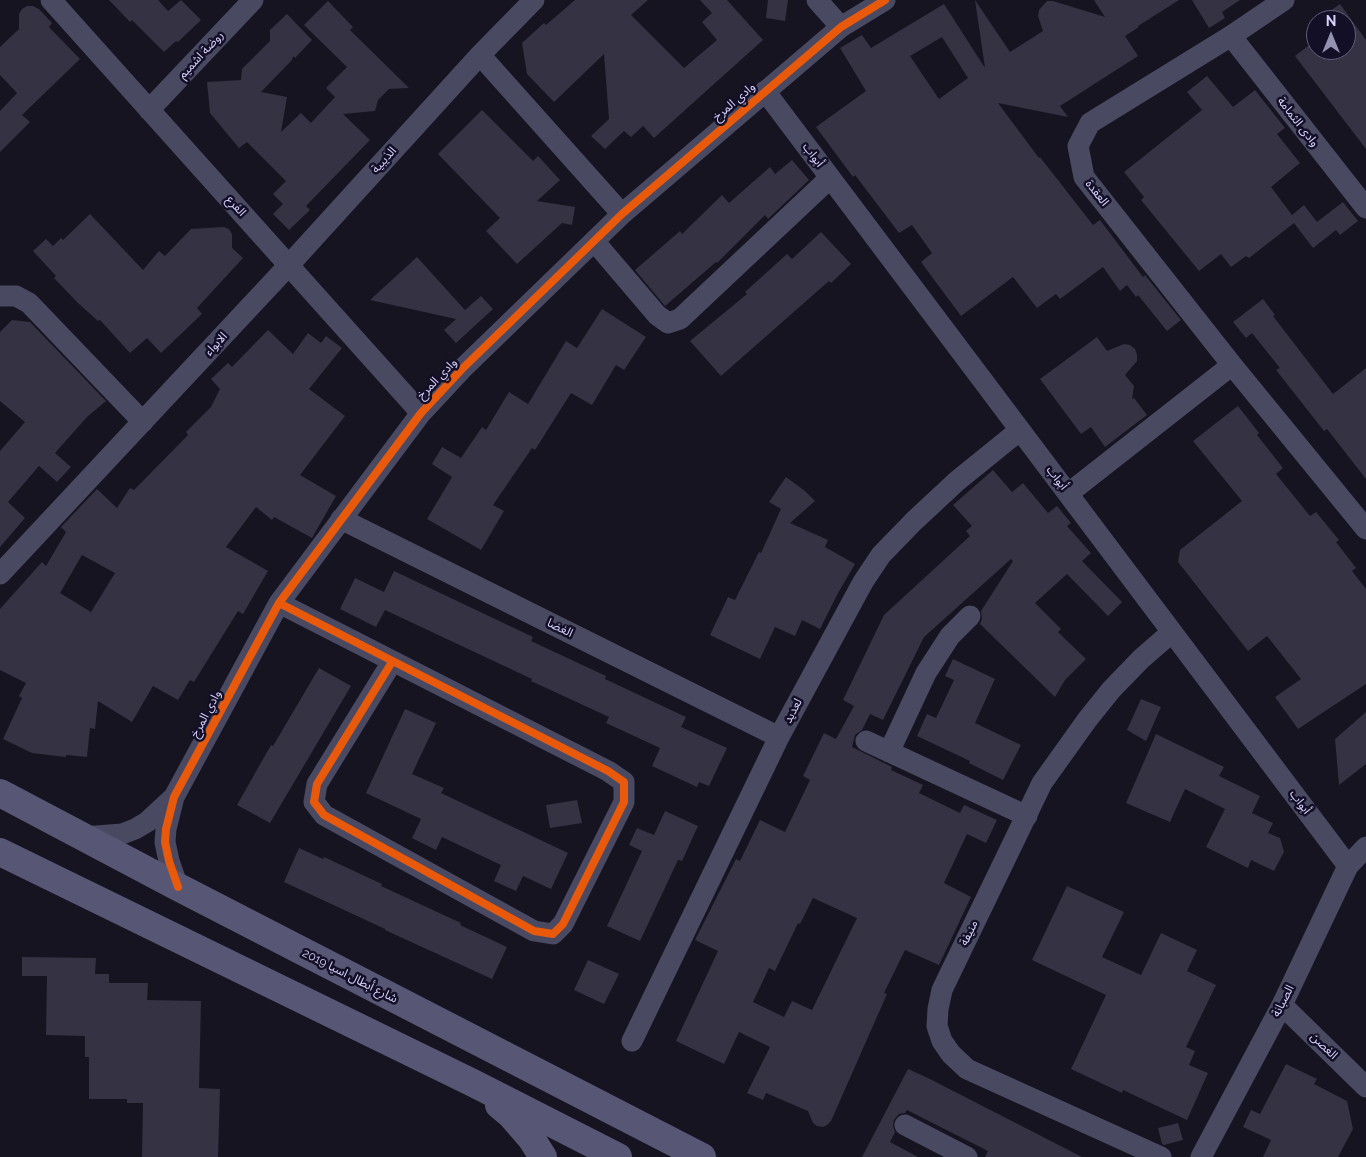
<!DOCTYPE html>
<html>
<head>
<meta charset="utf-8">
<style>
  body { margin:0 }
  #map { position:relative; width:1366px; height:1157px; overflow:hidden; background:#161421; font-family:Raleway,sans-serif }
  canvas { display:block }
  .north { position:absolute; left:1306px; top:10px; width:50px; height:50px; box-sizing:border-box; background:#130f26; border:1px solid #625e7d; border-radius:50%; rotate:0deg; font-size:14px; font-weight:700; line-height:20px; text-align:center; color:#d9d4ff }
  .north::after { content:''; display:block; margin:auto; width:18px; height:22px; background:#9591b1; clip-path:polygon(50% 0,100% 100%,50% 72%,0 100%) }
</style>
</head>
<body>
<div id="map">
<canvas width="1366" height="1157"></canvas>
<div class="north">N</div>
</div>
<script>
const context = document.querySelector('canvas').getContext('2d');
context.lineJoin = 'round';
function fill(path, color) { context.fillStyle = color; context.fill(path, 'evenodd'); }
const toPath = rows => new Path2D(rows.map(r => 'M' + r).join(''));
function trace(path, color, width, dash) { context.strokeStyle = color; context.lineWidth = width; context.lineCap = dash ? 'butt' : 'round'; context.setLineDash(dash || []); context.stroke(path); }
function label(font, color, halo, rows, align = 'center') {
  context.font = font + ' Raleway,"Noto Sans Arabic",sans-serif'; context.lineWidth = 5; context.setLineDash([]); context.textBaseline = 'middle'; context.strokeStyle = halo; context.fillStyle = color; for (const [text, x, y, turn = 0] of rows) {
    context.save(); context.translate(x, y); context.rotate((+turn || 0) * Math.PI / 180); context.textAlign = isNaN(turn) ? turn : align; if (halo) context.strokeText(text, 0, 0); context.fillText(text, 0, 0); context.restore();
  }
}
fill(toPath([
  [109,0,158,0,168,11,181,0,201,20,178,42,176,41,164,52,132,20,130,22],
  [575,0,648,0,631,15,684,68,717,40,702,22,712,13,700,0,727,0,763,40,654,138,643,126,631,137,624,131,605,149,591,136,609,119,604,54,554,102,527,74,522,43,544,23,546,25],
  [768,0,788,0,785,21,766,18],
  [975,0,1010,52,1043,31,1038,16,1039,10,1047,1,1053,1,1105,17,1094,0,1179,0,1138,26,1139,27,1125,36,1138,56,1060,106,1068,117,998,103,1039,158,1040,157,1093,225,1100,220,1143,277,1145,275,1181,320,1167,331,1138,295,1136,297,1127,285,1120,291,1103,267,1060,299,1056,294,1037,308,1013,277,961,316,921,262,932,253,912,225,899,233,855,175,853,177,816,127,866,91,840,48,862,35,871,48,944,4,985,68],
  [942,37,968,78,939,99,910,56],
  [1192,0,1240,0,1222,12,1225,18,1209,28],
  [328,1,353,27,350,30,409,88,389,89,378,100,375,111,343,114,370,140,306,206,310,210,289,230,273,214,283,204,273,194,286,181,247,142,239,148,210,113,207,82,241,80,242,69,270,41,270,30,287,14,312,40,295,58,293,56,292,60,261,92,287,97,281,132,301,113,311,123,335,97,326,88,347,67,304,25],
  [1340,4,1366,40,1366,149,1295,56,1312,43,1306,36,1316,28,1316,50,1346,50,1346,20,1319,19],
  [27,6,33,6,39,9,52,23,49,27,80,59,22,115,30,122,0,152,0,111,17,93,0,75,0,47,19,29,19,14,22,9],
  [1207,76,1233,107,1255,90,1285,128,1277,134,1300,163,1271,187,1292,215,1304,205,1317,222,1343,202,1358,221,1340,235,1336,230,1313,248,1294,223,1249,258,1246,256,1231,267,1221,254,1199,271,1141,200,1144,197,1124,172,1202,110,1187,92],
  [482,110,533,161,538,156,560,180,537,201,575,207,572,225,562,223,517,264,486,231,500,218,438,154],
  [792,160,809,180,768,219,765,215,717,263,716,262,665,306,635,270,680,231,682,234,722,195,729,203,770,167,775,174],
  [90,214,143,270,159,251,165,256,191,229,224,227,229,229,232,234,232,248,243,258,197,308,202,314,161,353,147,338,130,353,100,320,98,321,78,303,54,278,56,276,33,251,46,239,53,246,61,238,63,240],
  [821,232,851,264,831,283,829,281,721,376,690,341,747,294,745,292,787,254,792,259],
  [417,257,465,310,481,296,493,309,456,343,444,330,456,319,370,300],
  [1263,299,1275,315,1273,316,1333,394,1366,368,1366,479,1327,429,1324,431,1276,370,1280,368,1252,333,1246,338,1233,322],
  [602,309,646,337,624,370,616,365,592,405,571,393,535,450,532,448,493,505,504,511,481,550,427,519,452,477,432,464,442,447,461,458,482,427,486,430,509,392,528,404,566,341,577,348],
  [12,320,30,322,106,401,87,417,55,453,71,467,57,482,39,466,8,502,25,518,0,547,0,451,25,422,0,401,0,332],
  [268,330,293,354,308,333,321,343,326,336,342,348,309,389,345,416,300,475,336,496,312,538,274,517,272,520,256,507,226,547,268,571,243,614,238,611,194,682,190,680,178,700,153,686,132,722,98,701,95,729,90,728,87,757,66,755,66,757,32,753,3,739,22,698,19,696,26,683,0,670,0,609,42,562,46,566,66,532,61,527,97,489,117,508,130,488,134,490,188,435,186,432,211,407,220,389,211,379,228,363,232,367],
  [82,555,115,573,91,612,60,593],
  [1097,337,1107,351,1124,344,1130,345,1135,349,1137,355,1137,361,1125,375,1134,386,1132,399,1134,398,1147,415,1105,447,1091,427,1081,434,1040,379],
  [1238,406,1259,433,1257,435,1283,468,1276,474,1310,516,1316,512,1339,540,1336,542,1356,568,1352,571,1366,589,1366,684,1298,729,1275,697,1301,679,1267,636,1248,651,1178,562,1180,550,1242,501,1193,441],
  [993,470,1012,492,1023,483,1048,513,1057,506,1071,523,1067,526,1091,553,1082,561,1122,602,1108,616,1067,574,1035,603,1061,629,1058,632,1086,659,1065,680,1055,697,980,624,982,619,981,611,1013,561,1011,559,924,637,883,720,870,714,862,730,855,735,852,747,892,767,891,770,923,785,919,793,960,813,964,805,997,820,986,843,967,834,944,883,971,897,939,965,905,950,884,993,887,994,831,1121,827,1125,823,1127,817,1126,813,1123,808,1111,766,1093,763,1100,747,1093,770,1047,739,1032,724,1064,676,1041,718,951,695,940,736,859,740,861,760,820,785,832,810,780,803,776,824,733,836,739,854,706,843,700,884,615,970,536,966,531,972,526,953,505],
  [813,898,857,918,812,1010,792,1001,784,1017,753,1002,769,968,775,971,798,923,800,924],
  [786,477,805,491,815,501,790,523,828,540,825,547,855,564,838,593,820,629,802,620,795,636,775,627,760,659,710,635,728,597,735,600,759,552,761,553,781,509,769,502],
  [394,571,533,637,531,641,606,676,605,679,686,717,681,727,727,748,709,786,699,782,697,787,652,766,660,748,606,723,609,717,531,681,532,679,385,610,376,627,340,609,355,578,384,592],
  [953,659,995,679,975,723,1021,745,1003,780,969,763,970,761,917,736,927,714,936,718,954,680,945,676],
  [319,668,351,686,270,823,237,805,271,745,273,746],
  [1141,699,1161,707,1146,741,1127,730],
  [405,709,436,723,412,774,444,788,441,793,568,853,551,889,523,876,516,891,494,881,501,865,442,837,436,850,412,838,421,819,366,793],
  [1366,712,1366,764,1339,785,1335,739],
  [1156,734,1224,767,1219,776,1260,796,1252,813,1273,823,1268,833,1280,838,1284,852,1274,871,1251,860,1248,868,1206,847,1225,809,1185,789,1170,822,1126,803],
  [577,800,582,823,550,828,546,805],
  [665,811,698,826,682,861,678,860,640,941,607,926,642,851,629,845,637,828,654,835],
  [299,848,323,859,324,857,382,884,381,886,461,923,460,925,507,947,492,979,385,930,385,929,284,882],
  [1067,886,1124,912,1102,957,1141,975,1161,933,1197,950,1187,971,1216,985,1186,1047,1195,1051,1189,1065,1208,1073,1187,1120,1123,1090,1122,1093,1071,1069,1106,995,1032,960],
  [22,957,96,958,95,974,109,974,109,983,148,983,147,1000,201,1001,199,1088,220,1089,218,1157,142,1157,143,1103,127,1103,127,1099,89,1099,89,1057,85,1057,85,1036,46,1035,47,976,22,976],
  [588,960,619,974,604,1004,574,990],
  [1286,1064,1317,1079,1314,1084,1347,1101,1353,1129,1338,1157,1263,1157,1271,1140,1243,1127,1251,1110,1260,1114],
  [908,1069,930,1079,1082,1157,985,1157,988,1151,907,1110,905,1113,899,1114,894,1120,893,1126,895,1132,890,1142,918,1157,862,1157],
  [1178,1123,1183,1140,1164,1145,1162,1144,1158,1128]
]), '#343243');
trace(toPath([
  [51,0,421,413],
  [817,0,841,27],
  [1284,0,1231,36,1090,123,1078,146,1084,177,1232,365,1366,529],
  [1231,36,1366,208],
  [480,55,622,214],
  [765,91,1348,866],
  [149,110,253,0],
  [594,241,657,315,668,323,680,319,830,178],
  [0,296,16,296,29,303,143,422],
  [1069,493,1232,365],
  [341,519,779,737],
  [0,574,289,265,480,55,534,0],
  [279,603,608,771,624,782,624,802,563,924,553,934,534,931,324,815,314,802,317,784,392,662],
  [866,741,1027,816],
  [889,752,926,673,950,636,970,616],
  [84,837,122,834,135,829,147,822,174,797],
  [178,887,169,861,165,842,166,829,174,797,279,603,421,413,462,369,622,214,841,27,885,0],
  [1282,1005,1366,1087],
  [632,1041,779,737,863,582,881,555,914,521,957,481,1020,430],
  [905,1125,967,1157],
  [1161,1157,967,1069,951,1054,942,1041,937,1026,938,1009,942,990,1042,783,1087,720,1111,690,1141,659,1172,632],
  [1201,1157,1282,1005,1348,866,1366,847]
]), '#4a4962', 21);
trace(toPath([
  [0,793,178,887,702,1157],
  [0,852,473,1083,618,1157],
  [499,1105,511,1115,531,1138,543,1157]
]), '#575674', 28);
trace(toPath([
  [279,603,608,771,624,782,624,802,563,924,553,934,534,931,324,815,314,802,317,784,392,662],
  [178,887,169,861,165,842,166,829,174,797,279,603,421,413,462,369,622,214,841,27,885,0]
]), '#e8590c', 8);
label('12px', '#d9d4ff', '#130f26', [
  ["روضة اشميم",201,55,-47],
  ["وادي المرخ",734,102,-41],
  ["وادى الثمامة",1298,122,52],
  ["أبواب",813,155,53],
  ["الذيبية",384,160,-48],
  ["العقدة",1097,193,52],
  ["الفرع",236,206,48],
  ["الابواء",216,344,-47],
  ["وادي المرخ",437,379,-46],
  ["أبواب",1057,478,52],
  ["الغضا",560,628,26],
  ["لعديد",793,711,-62],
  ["وادي المرخ",206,714,-62],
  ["أبواب",1300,802,53],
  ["منيفة",969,933,-64],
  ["شارع أبطال اسيا 2019",350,976,27],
  ["الصبانة",1283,1001,-63],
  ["الغصن",1324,1046,44]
]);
</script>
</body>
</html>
